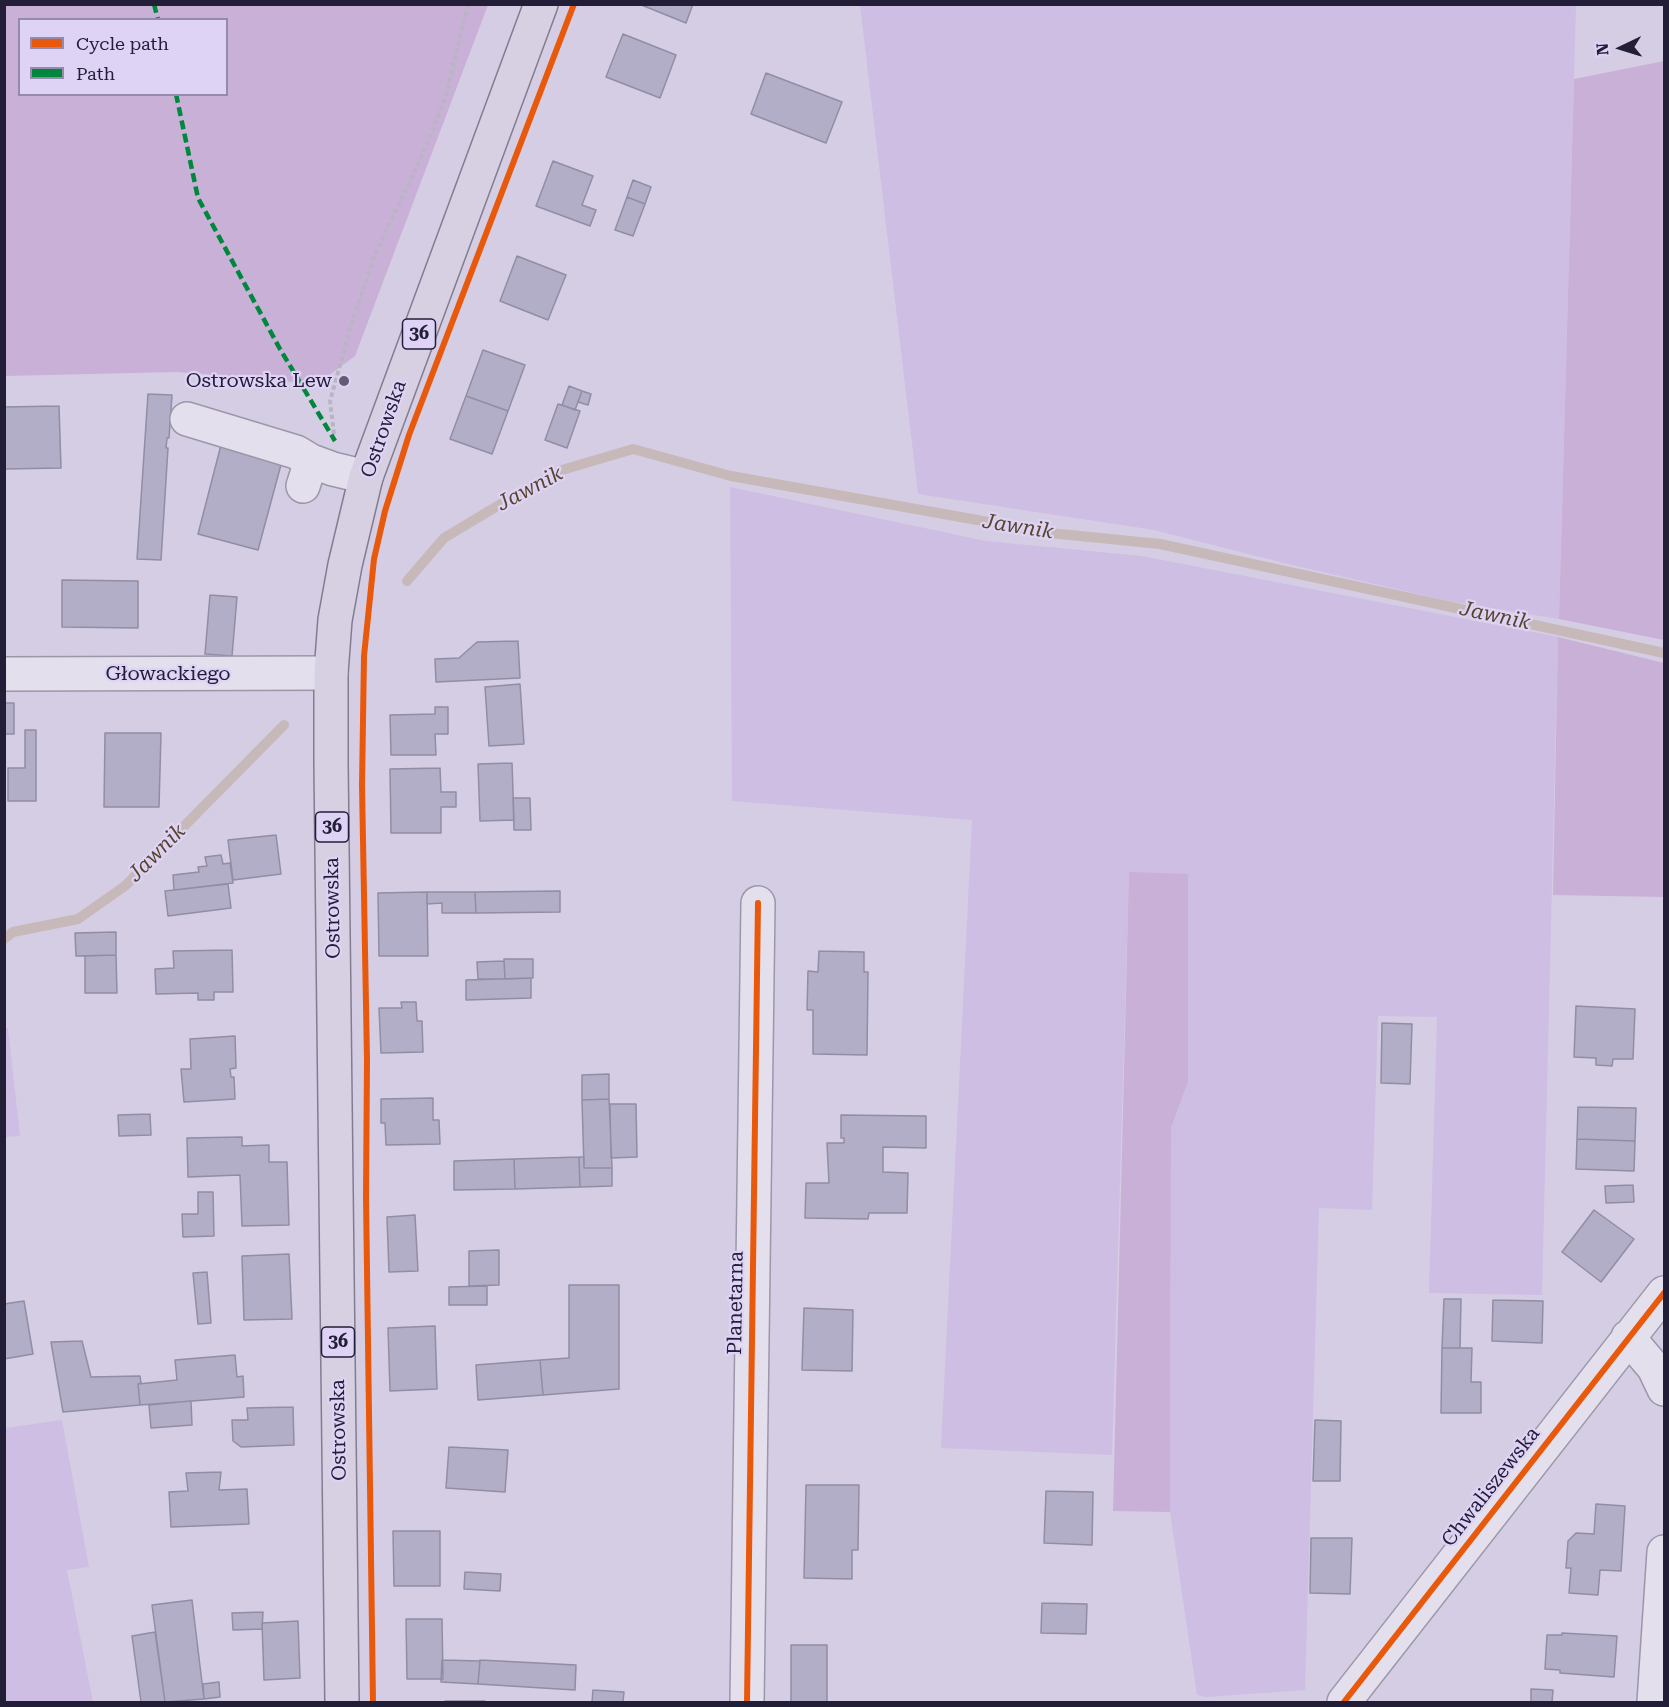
<!DOCTYPE html>
<html>
<head>
<meta charset="utf-8">
<style>
  body { margin:0 }
  #map { position:relative; width:1669px; height:1707px; overflow:hidden; background:#d5cde4; font-family:"Roboto Serif",serif }
  canvas { display:block }
  .frame { position:absolute; inset:0; border:6px solid #221e38; pointer-events:none }
  .legend { position:absolute; left:18px; top:18px; width:210px; height:78px; box-sizing:border-box; background:#dfd3f5; border:2px solid #938ba9; margin:0; padding:8px 10px; list-style:none; font-size:18px; color:#221e38 }
  .legend li { display:flex; align-items:center; gap:12px; height:30px }
  .legend b { width:30px; border:2px solid #938ba9 }
  .north { position:absolute; left:1591px; top:18px; width:60px; height:60px; -webkit-text-stroke:4px #dfd3f5; paint-order:stroke; rotate:266deg; font-size:16px; font-weight:700; line-height:24px; text-align:center; color:#221e38 }
  .north::after { content:''; display:block; margin:auto; width:21px; height:27px; background:#221e38; clip-path:polygon(50% 0,100% 100%,50% 72%,0 100%) }
</style>
</head>
<body>
<div id="map">
<canvas width="1669" height="1707"></canvas>
<div class="frame"></div>
<ul class="legend">
<li><b style="height:8px;background:#e8590c"></b>Cycle path</li>
<li><b style="height:8px;background:#00873e"></b>Path</li>
</ul>
<div class="north">N</div>
</div>
<script>
const context = document.querySelector('canvas').getContext('2d');
context.lineJoin = 'round';
function fill(path, color) { context.fillStyle = color; context.fill(path, 'evenodd'); }
const toPath = rows => new Path2D(rows.map(r => 'M' + r).join(''));
function trace(path, color, width, dash) { context.strokeStyle = color; context.lineWidth = width; context.lineCap = dash ? 'butt' : 'round'; context.setLineDash(dash || []); context.stroke(path); }
function label(font, color, halo, rows, align = 'center') {
  context.font = font + ' "Roboto Serif",serif'; context.lineWidth = 4.5; context.setLineDash([]); context.textBaseline = 'middle'; context.strokeStyle = halo; context.fillStyle = color; for (const [text, x, y, turn = 0] of rows) {
    context.save(); context.translate(x, y); context.rotate((+turn || 0) * Math.PI / 180); context.textAlign = isNaN(turn) ? turn : align; if (halo) context.strokeText(text, 0, 0); context.fillText(text, 0, 0); context.restore();
  }
}
fill(toPath([
  [860,5,1576,5,1559,619,1448,601,1284,563,1154,530,918,494],
  [730,487,986,541,1142,556,1558,637,1542,1295,1429,1293,1437,1017,1378,1016,1372,1210,1319,1208,1305,1690,1206,1697,1197,1695,1170,1512,1171,1128,1188,1082,1129,873,1112,1455,941,1448,972,820,732,801],
  [4,1028,8,1028,20,1136,5,1137],
  [62,1420,89,1567,67,1570,93,1702,5,1702,5,1428]
]), '#cebee3');
fill(toPath([
  [4,5,488,5,355,356,317,384,177,372,5,376],
  [20,20,226,20,226,94,20,94],
  [1664,61,1664,640,1559,619,1574,79],
  [1558,637,1664,663,1664,897,1553,895],
  [1129,872,1188,874,1188,1082,1171,1128,1170,1512,1113,1511]
]), '#c9b0d6');
trace(toPath([
  [407,581,444,538,499,505,562,470,633,449,731,476,1050,533,1160,544,1664,653],
  [4,939,13,932,78,919,125,886,284,725]
]), '#c7b8b9', 10);
const building = toPath([
  [639,4,693,4,686,23,639,4],
  [623,34,676,55,660,98,606,77,623,34],
  [766,73,842,102,826,143,751,114,766,73],
  [553,161,593,176,582,205,596,210,590,226,536,206,553,161],
  [633,180,651,187,645,204,627,197,633,180],
  [627,197,645,204,633,236,615,230,627,197],
  [517,256,566,275,548,320,500,301,517,256],
  [483,350,525,365,508,411,466,396,483,350],
  [569,386,582,391,575,410,562,405,569,386],
  [582,391,591,394,588,405,578,402,582,391],
  [148,394,172,395,169,438,167,438,166,448,168,448,161,560,137,559,148,394],
  [466,396,508,411,492,454,450,439,466,396],
  [558,404,580,411,567,448,545,440,558,404],
  [59,406,61,468,4,469,4,407,59,406],
  [221,445,282,461,258,550,198,534,221,445],
  [62,580,138,581,138,628,62,627,62,580],
  [210,595,237,597,232,656,205,654,210,595],
  [518,641,520,678,436,682,435,659,459,658,477,642,518,641],
  [520,684,524,744,489,746,485,687,520,684],
  [4,703,14,703,14,734,4,734,4,703],
  [435,707,448,707,448,734,435,734,436,755,391,755,390,715,435,714,435,707],
  [25,730,36,730,36,801,8,801,8,768,25,768,25,730],
  [105,733,161,733,159,807,104,807,105,733],
  [512,763,514,820,480,821,478,764,512,763],
  [440,768,441,792,456,792,456,807,441,807,441,833,391,833,390,769,440,768],
  [513,798,530,798,531,830,514,830,513,798],
  [276,835,281,874,233,880,228,840,276,835],
  [221,855,223,864,230,863,233,883,174,890,173,875,199,872,198,867,207,866,205,857,221,855],
  [228,884,231,908,168,916,165,891,228,884],
  [560,891,560,912,476,913,475,892,560,891],
  [427,892,428,956,379,956,378,893,427,892],
  [427,892,475,892,476,913,442,913,442,903,427,904,427,892],
  [116,932,116,955,76,956,75,933,116,932],
  [232,950,233,992,214,992,214,1000,198,1000,198,993,156,994,155,969,174,968,173,951,232,950],
  [819,951,864,952,864,972,868,972,867,1055,813,1054,813,1010,807,1010,808,971,818,972,819,951],
  [116,955,117,993,85,993,85,956,116,955],
  [504,959,533,959,533,978,505,979,504,959],
  [504,961,505,979,478,979,477,962,504,961],
  [531,978,531,998,466,1000,466,980,531,978],
  [401,1002,416,1002,417,1021,422,1021,423,1052,381,1053,379,1008,402,1008,401,1002],
  [1576,1006,1635,1009,1633,1059,1613,1059,1612,1066,1596,1065,1596,1058,1574,1057,1576,1006],
  [1382,1023,1412,1024,1410,1084,1381,1083,1382,1023],
  [235,1036,236,1068,230,1069,231,1077,234,1077,235,1099,184,1102,181,1069,191,1069,190,1039,235,1036],
  [609,1074,609,1099,582,1100,582,1075,609,1074],
  [433,1098,433,1120,439,1120,440,1144,386,1145,385,1123,381,1123,381,1099,433,1098],
  [609,1099,612,1168,584,1168,582,1100,609,1099],
  [610,1104,636,1104,637,1157,611,1158,610,1104],
  [1578,1107,1636,1108,1635,1141,1577,1139,1578,1107],
  [150,1114,151,1135,119,1136,118,1115,150,1114],
  [841,1115,926,1116,926,1148,883,1147,883,1172,908,1173,907,1213,869,1213,868,1219,805,1218,806,1183,829,1183,827,1143,844,1143,844,1138,841,1138,841,1115],
  [242,1137,242,1146,269,1145,269,1162,287,1162,289,1225,242,1226,240,1175,188,1177,187,1138,242,1137],
  [1577,1139,1635,1141,1634,1171,1576,1169,1577,1139],
  [579,1157,580,1187,515,1189,514,1159,579,1157],
  [579,1157,584,1157,584,1168,612,1168,612,1186,580,1187,579,1157],
  [514,1159,515,1189,454,1190,454,1161,514,1159],
  [1633,1185,1634,1202,1606,1203,1605,1186,1633,1185],
  [198,1192,213,1192,214,1236,183,1237,182,1214,198,1214,198,1192],
  [1594,1210,1634,1239,1601,1282,1562,1252,1594,1210],
  [415,1215,418,1271,389,1272,387,1217,415,1215],
  [499,1250,499,1285,469,1286,469,1251,499,1250],
  [289,1254,292,1319,244,1320,242,1256,289,1254],
  [207,1272,211,1323,198,1324,193,1273,207,1272],
  [569,1285,619,1285,619,1389,543,1395,540,1360,569,1358,569,1285],
  [487,1286,487,1305,449,1305,449,1287,487,1286],
  [1444,1299,1461,1299,1460,1348,1442,1348,1444,1299],
  [1493,1300,1543,1301,1542,1343,1492,1341,1493,1300],
  [24,1301,33,1354,4,1359,4,1304,24,1301],
  [804,1308,853,1310,852,1371,802,1370,804,1308],
  [435,1326,437,1389,390,1391,388,1328,435,1326],
  [82,1341,91,1377,140,1376,141,1383,138,1384,140,1405,63,1412,51,1342,82,1341],
  [1442,1348,1472,1348,1471,1382,1481,1382,1481,1413,1441,1413,1442,1348],
  [235,1355,237,1377,243,1376,244,1397,140,1405,138,1384,177,1380,175,1360,235,1355],
  [540,1360,543,1395,478,1400,476,1365,540,1360],
  [191,1401,192,1425,151,1428,149,1405,191,1401],
  [293,1407,294,1445,241,1447,233,1441,232,1420,248,1420,247,1408,293,1407],
  [1315,1420,1341,1421,1340,1481,1313,1481,1315,1420],
  [449,1447,508,1450,505,1492,446,1488,449,1447],
  [221,1472,219,1490,247,1489,249,1524,171,1527,169,1492,188,1491,186,1473,221,1472],
  [806,1485,859,1485,858,1550,852,1550,852,1579,804,1578,806,1485],
  [1046,1491,1093,1492,1092,1545,1044,1543,1046,1491],
  [1596,1504,1625,1506,1621,1571,1600,1570,1598,1595,1569,1593,1571,1568,1566,1568,1568,1541,1576,1533,1594,1534,1596,1504],
  [393,1531,440,1531,440,1586,394,1586,393,1531],
  [1311,1538,1352,1538,1350,1594,1310,1593,1311,1538],
  [465,1572,501,1574,500,1591,464,1589,465,1572],
  [192,1600,204,1699,165,1702,152,1605,192,1600],
  [1042,1603,1087,1604,1086,1634,1041,1633,1042,1603],
  [263,1612,262,1629,233,1630,232,1613,263,1612],
  [406,1619,442,1619,443,1679,407,1679,406,1619],
  [298,1621,300,1678,264,1680,262,1623,298,1621],
  [155,1632,165,1702,141,1702,132,1636,155,1632],
  [1562,1633,1617,1636,1614,1677,1560,1673,1560,1670,1545,1669,1547,1635,1562,1635,1562,1633],
  [791,1645,827,1645,827,1702,791,1702,791,1645],
  [442,1660,480,1661,478,1684,441,1682,442,1660],
  [480,1660,576,1665,575,1690,478,1684,480,1660],
  [219,1682,220,1697,204,1699,203,1684,219,1682],
  [1531,1689,1553,1690,1552,1702,1531,1702,1531,1689],
  [593,1690,624,1692,623,1702,592,1702,593,1690],
  [445,1701,485,1701,485,1702,445,1702,445,1701]
]);
fill(building, '#b2aec8');
trace(building, '#918da4', 1.5);
const minor = toPath([
  [187,419,296,452,311,461],
  [303,486,311,461,333,469,366,477],
  [4,674,331,673],
  [1628,1337,1654,1368,1664,1389],
  [747,1702,758,903],
  [1344,1702,1664,1293],
  [1654,1702,1664,1552]
]);
const major = toPath([
  [342,1702,331,763,331,673,335,620,345,565,366,477,541,4]
]);
trace(minor, '#9b97a9', 36);
trace(major, '#817d8f', 36);
trace(toPath([
  [334,434,330,401,353,319,376,252,421,158,446,96,468,4]
]), '#bab5c5', 4, [4.5, 3]);
trace(minor, '#e3dfec', 33);
trace(major, '#d7d0e3', 33);
trace(toPath([
  [154,4,158,20],
  [176,94,198,198,280,349,335,441]
]), '#00873e', 4.5, [9, 4.5]);
trace(toPath([
  [373,1702,366,1197,367,1060,362,785,364,656,374,559,385,511,409,435,574,4],
  [747,1702,758,903],
  [1344,1702,1664,1293]
]), '#e8590c', 6);
for (const [x, y, r, color] of [
  [344,381,6,"#615b74"]
]) { const dot = new Path2D(); dot.arc(x, y, r, 0, 2 * Math.PI); context.fillStyle = color; context.fill(dot); trace(dot, '#dfd3f5', 2); }
for (const [x, y, w] of [
  [419,334,33],
  [332,827,33],
  [338,1342,33]
]) { const box = new Path2D(); box.roundRect(x - w / 2, y - 15, w, 30, 4.5); context.fillStyle = '#dfd3f5'; context.fill(box); trace(box, '#221e38', 1.5); }
label('bold 18px', '#221e38', null, [
  ["36",419,334],
  ["36",332,827],
  ["36",338,1342]
]);
label('20px', '#221e38', '#dfd3f5', [
  ["Ostrowska Lew",332,381]
], 'right');
label('20px', '#221e38', '#dfd3f5', [
  ["Ostrowska",384,429,-71],
  ["Głowackiego",168,674],
  ["Ostrowska",333,908,-91],
  ["Planetarna",736,1303,-89],
  ["Ostrowska",339,1430,-91],
  ["Chwaliszewska",1491,1487,-52]
]);
label('italic 21px', '#57462e', '#dfd3f5', [
  ["Jawnik",530,489,-28],
  ["Jawnik",1018,527,9],
  ["Jawnik",1495,616,12],
  ["Jawnik",157,853,-45]
]);
</script>
</body>
</html>
